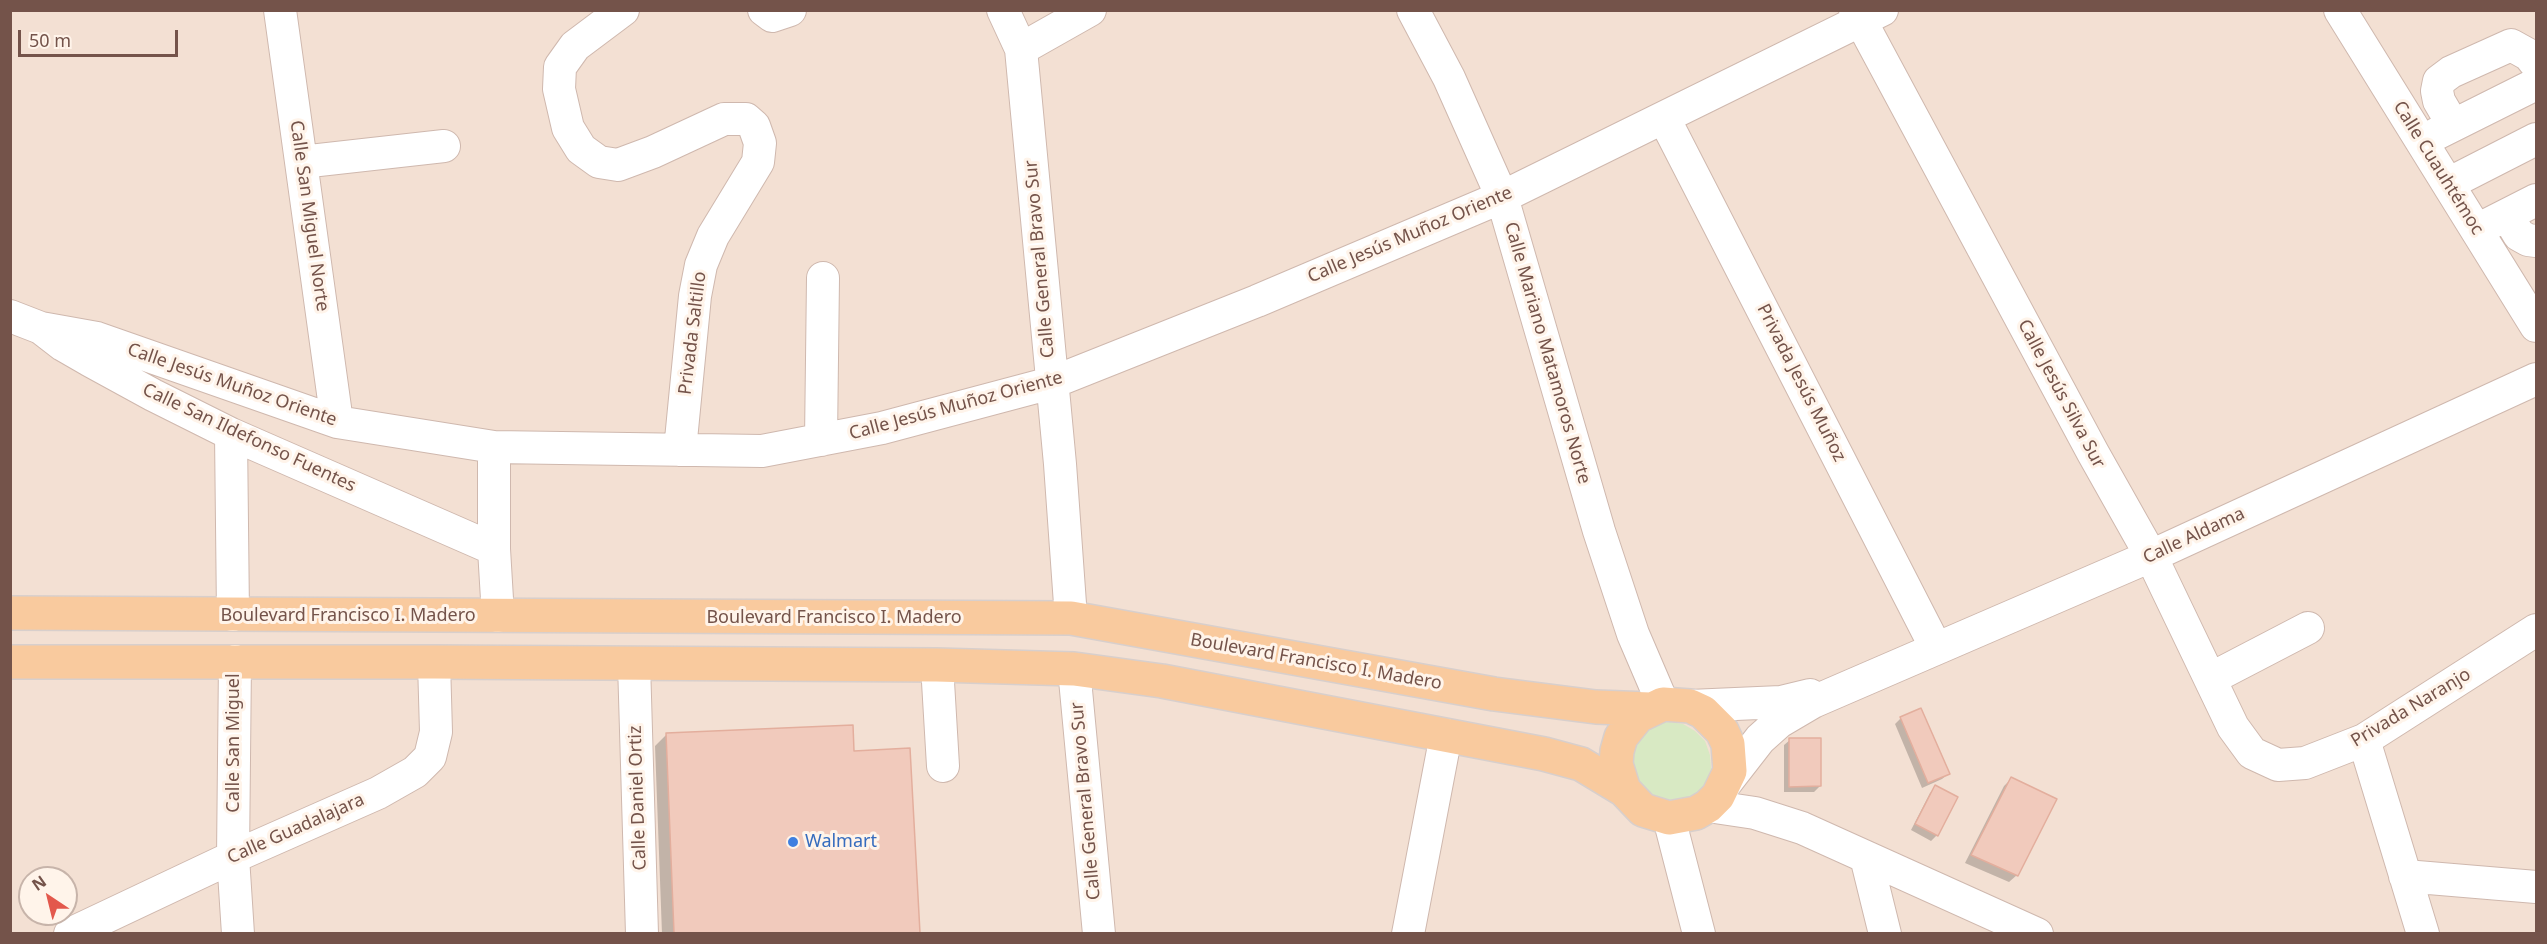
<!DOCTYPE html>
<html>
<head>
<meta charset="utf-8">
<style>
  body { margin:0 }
  #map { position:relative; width:2547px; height:944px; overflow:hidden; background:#fcefe4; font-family:"Noto Sans",sans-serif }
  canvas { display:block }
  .frame { position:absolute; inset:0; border:12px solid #74534a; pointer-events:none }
  .north { position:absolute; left:18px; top:866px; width:60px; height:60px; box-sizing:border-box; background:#fff4ea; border:2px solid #c7b4aa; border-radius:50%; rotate:325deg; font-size:16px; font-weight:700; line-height:24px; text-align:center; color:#74534a }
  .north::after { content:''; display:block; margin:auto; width:21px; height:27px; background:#e3584c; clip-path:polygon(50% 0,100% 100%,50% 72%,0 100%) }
  .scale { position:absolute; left:18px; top:30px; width:160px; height:27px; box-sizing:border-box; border:3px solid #74534a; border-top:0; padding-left:8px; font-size:18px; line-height:21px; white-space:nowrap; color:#74534a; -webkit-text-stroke:4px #fff4ea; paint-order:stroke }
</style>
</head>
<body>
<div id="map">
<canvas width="2547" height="944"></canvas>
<div class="frame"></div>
<div class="north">N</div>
<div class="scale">50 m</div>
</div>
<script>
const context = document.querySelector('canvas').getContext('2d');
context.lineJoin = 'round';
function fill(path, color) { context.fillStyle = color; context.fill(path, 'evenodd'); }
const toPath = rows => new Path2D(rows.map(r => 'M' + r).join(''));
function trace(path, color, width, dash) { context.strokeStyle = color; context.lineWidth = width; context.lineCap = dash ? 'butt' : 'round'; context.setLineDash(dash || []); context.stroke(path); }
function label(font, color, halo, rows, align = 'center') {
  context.font = font + ' "Noto Sans",sans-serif'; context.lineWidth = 6; context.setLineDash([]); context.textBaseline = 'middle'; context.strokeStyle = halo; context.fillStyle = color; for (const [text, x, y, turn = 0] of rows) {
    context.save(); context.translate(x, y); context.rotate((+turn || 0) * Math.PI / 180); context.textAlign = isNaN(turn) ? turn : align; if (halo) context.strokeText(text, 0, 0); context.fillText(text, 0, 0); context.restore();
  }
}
fill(toPath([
  [10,11,2536,11,2536,933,11,933],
  [30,878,66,878,66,914,30,914]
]), '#f3e0d3');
fill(toPath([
  [1670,722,1683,724,1695,731,1705,741,1710,755,1711,769,1706,784,1697,795,1671,806,1633,787,1629,749,1636,737,1657,723]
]), '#d8e9c3');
fill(toPath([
  [1920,710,1948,774,1942,779,1922,788,1895,724,1900,719],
  [667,734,852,753,909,750,918,934,662,934,655,746],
  [1790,740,1820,786,1814,792,1784,792,1784,745],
  [2011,779,2017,875,2009,882,1965,863,2004,786],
  [1936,787,1937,835,1931,841,1911,830,1930,793]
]), '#0003');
const building = toPath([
  [1921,708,1950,774,1928,783,1900,717,1921,708],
  [853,725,854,751,910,748,920,933,674,933,666,733,853,725],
  [1789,738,1821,738,1821,786,1789,787,1789,738],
  [2011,777,2057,799,2018,876,1971,855,2011,777],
  [1935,785,1958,797,1938,836,1915,824,1935,785]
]);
fill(building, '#f1cabc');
trace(building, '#e3ae9d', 1.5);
const minor = toPath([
  [280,10,337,422],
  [623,10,575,46,560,67,559,89,568,128,581,149,599,162,618,165,653,152,724,119,746,119,754,126,760,143,758,162,713,236,701,265,695,296,680,450],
  [764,10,772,16,790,10],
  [1003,10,1021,49,1060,464,1071,618],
  [1413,10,1449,78,1502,197,1599,531,1633,634,1663,704],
  [1855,10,2093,453,2151,556,2233,727,2252,753,2278,765,2305,763,2364,740,2536,630],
  [2340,10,2536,326],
  [1021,49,1090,10],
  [1664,118,1936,648],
  [2453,125,2439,101,2437,91,2439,81,2451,72,2511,45,2529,55,2536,64],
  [2436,134,2536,84],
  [301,162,444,146],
  [2448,184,2536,139],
  [2507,215,2519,235,2528,240,2536,241],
  [2477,230,2536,200],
  [10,316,41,328,63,345,89,360,153,395,231,434,494,549],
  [41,328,97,338,337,422,494,447,762,451,882,428,1051,383,1257,301,1502,197,1882,10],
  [231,434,233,615],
  [821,440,823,278],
  [494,447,494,549,498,616],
  [235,661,233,857,238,934],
  [634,663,642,934],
  [937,665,943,766],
  [1074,669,1099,934],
  [2210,679,2308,628],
  [1690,706,1781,702,1810,695],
  [2364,740,2423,934],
  [1725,784,1760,739,1779,722,1813,702,2151,556,2536,379],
  [1708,806,1755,813,1802,828,2037,934],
  [1669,818,1699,934],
  [1866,857,1885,934],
  [2405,876,2536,887],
  [70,934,233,857,378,793,415,772,430,757,436,732,434,662],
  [1408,934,1446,735]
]);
const major = toPath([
  [10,613,1071,618,1494,694,1596,707,1650,709],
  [10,662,434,662,937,665,1074,669,1162,681,1544,754,1581,764,1624,790,1643,810,1669,818,1696,813,1708,806,1718,796,1730,771,1728,744,1722,731,1703,712,1690,706,1663,704,1638,716,1621,737,1617,751,1616,764,1624,790]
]);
trace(minor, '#cfb8ae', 34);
trace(major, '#d8cfcc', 36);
trace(minor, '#fff', 32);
trace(major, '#f9ca9e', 33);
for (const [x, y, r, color] of [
  [793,842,6,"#3f7fe0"]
]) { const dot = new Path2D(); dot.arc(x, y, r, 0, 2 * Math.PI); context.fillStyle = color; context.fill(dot); trace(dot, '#fff4ea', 2); }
label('18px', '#74534a', '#fff4ea', [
  ["Calle Cuauhtémoc",2438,168,58],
  ["Calle San Miguel Norte",309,216,82],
  ["Calle Jesús Muñoz Oriente",1410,235,-23],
  ["Calle General Bravo Sur",1040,259,-95],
  ["Privada Saltillo",693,333,-83],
  ["Calle Mariano Matamoros Norte",1547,353,74],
  ["Privada Jesús Muñoz",1801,383,63],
  ["Calle Jesús Muñoz Oriente",232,385,19],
  ["Calle Jesús Silva Sur",2061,394,62],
  ["Calle Jesús Muñoz Oriente",956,406,-15],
  ["Calle San Ildefonso Fuentes",249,438,25],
  ["Calle Aldama",2194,536,-25],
  ["Boulevard Francisco I. Madero",348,616],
  ["Boulevard Francisco I. Madero",834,618],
  ["Boulevard Francisco I. Madero",1316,662,10],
  ["Privada Naranjo",2411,708,-31],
  ["Calle San Miguel",234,743,-90],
  ["Calle Daniel Ortiz",638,798,-92],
  ["Calle General Bravo Sur",1086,801,-95],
  ["Calle Guadalajara",296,829,-24]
]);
label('18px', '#366cbe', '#fff4ea', [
  ["Walmart",805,842]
], 'left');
</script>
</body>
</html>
